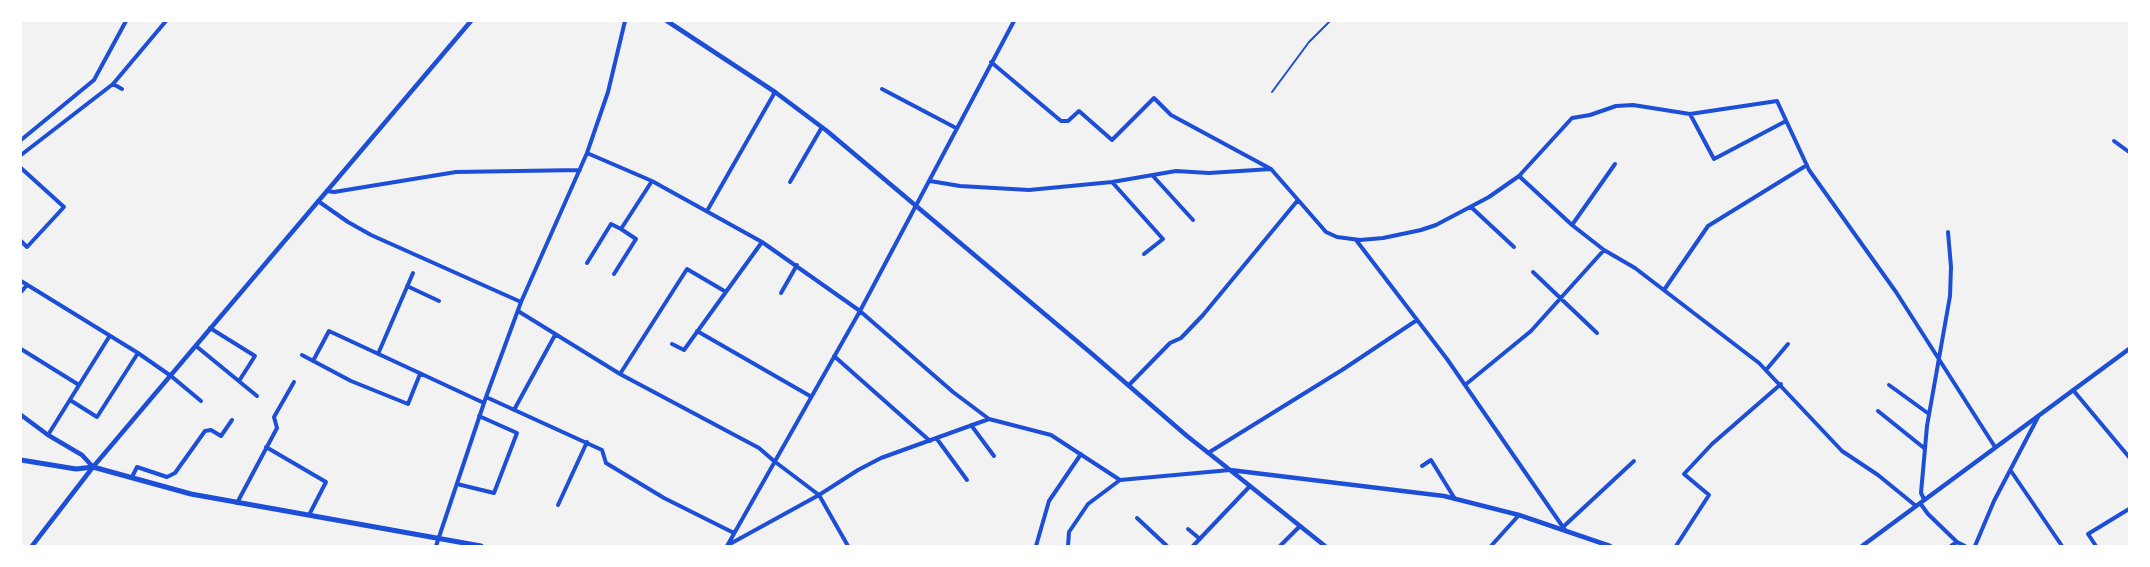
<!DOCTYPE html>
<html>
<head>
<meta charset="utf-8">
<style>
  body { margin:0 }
  #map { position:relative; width:2150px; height:567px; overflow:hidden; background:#f2f2f2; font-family:"Nunito Sans",sans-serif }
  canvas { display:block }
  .frame { position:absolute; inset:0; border:22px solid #fff; pointer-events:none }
</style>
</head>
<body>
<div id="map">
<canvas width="2150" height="567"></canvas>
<div class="frame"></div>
</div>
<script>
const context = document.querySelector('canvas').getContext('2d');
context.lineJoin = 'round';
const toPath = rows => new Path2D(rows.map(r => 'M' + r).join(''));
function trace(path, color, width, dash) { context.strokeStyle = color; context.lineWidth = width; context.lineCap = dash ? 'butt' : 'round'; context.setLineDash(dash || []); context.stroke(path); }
trace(toPath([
  [1272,92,1309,42,1330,21]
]), '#1d4ed8', 2);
trace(toPath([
  [991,62,1061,121,1068,121,1079,111,1112,140,1154,98,1171,115,1271,169,1326,232,1337,237,1360,240,1383,238,1421,230,1436,225,1489,197,1519,176,1572,118,1590,115,1616,106,1633,105,1690,114,1777,101,1809,170,1896,292,1995,447],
  [113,84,122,89],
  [882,89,956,128],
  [1690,114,1714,159,1786,121],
  [21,140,94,80,126,21],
  [2114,141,2129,152],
  [587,153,652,181,762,242,860,311,953,392,989,419],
  [21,155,113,84,166,21],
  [21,168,64,207,27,247,21,241],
  [1153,176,1193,220],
  [1519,176,1572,225,1604,250,1635,268,1759,363,1842,451,1878,475,1916,506],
  [930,181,960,186,1029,190,1112,182,1176,171,1209,173,1271,169],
  [790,182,822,127],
  [1112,182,1163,239,1144,254],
  [327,191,334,192,456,172,580,170],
  [318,201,348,222,371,235,521,302],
  [1471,207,1514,247],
  [707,211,775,92],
  [1572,225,1615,164],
  [1356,240,1447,359,1565,530],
  [587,263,611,224,621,229,652,181],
  [1533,272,1597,333],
  [614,274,636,239,621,229],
  [21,281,138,353,171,376,201,401],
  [407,286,439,301],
  [1664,290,1708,226,1807,165],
  [21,292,27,285],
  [781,293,797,265],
  [518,311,620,374,759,448,774,461,819,495,848,546],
  [210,328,255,356,239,381],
  [697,331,810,396],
  [672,344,684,350,762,242],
  [196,346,257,396],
  [21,349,79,385],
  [378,354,413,273],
  [302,355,351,381,408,404,420,374],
  [834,356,930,441],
  [313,361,329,331,484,403],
  [1766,370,1788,344],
  [620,374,687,269,726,292],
  [1129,385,1170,343,1181,338,1203,315,1298,200],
  [1465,385,1531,331,1604,250],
  [1889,385,1929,414],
  [2073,390,2129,457],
  [486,397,602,450,606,463,664,498,734,533],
  [70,400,97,417,138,353],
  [514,410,555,335],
  [1878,411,1924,448],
  [971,425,994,456],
  [48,435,109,337],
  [937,439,967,480],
  [266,447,326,482,309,515],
  [1208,453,1342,370,1417,320],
  [1422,466,1431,460,1455,499],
  [2011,471,2062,546],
  [132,477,137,467,167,477,175,473,205,431,211,430,221,436,232,420],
  [457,484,494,493,517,433,479,416],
  [1924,499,1921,493,1927,426,1950,296,1951,267,1948,232],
  [237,503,277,428,274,417,294,382],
  [1920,503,1928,514,1957,542,1965,546],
  [558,505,587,442],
  [1137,518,1167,546],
  [1563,527,1634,461],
  [1188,529,1200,539],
  [728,545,819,495,858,470,881,458,989,419,1051,435,1120,480],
  [436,546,486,397,521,302,587,153,608,92,625,21],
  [727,546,860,311,1014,21],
  [1036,546,1049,501,1081,454],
  [1068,546,1069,532,1088,504,1120,480,1230,470],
  [1193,546,1250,486],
  [1280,546,1300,526],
  [1491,546,1519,515],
  [1676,546,1709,495,1684,474,1712,444,1781,384],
  [1951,546,1957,542],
  [1975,546,1994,501,2038,417],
  [2096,546,2088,534,2129,509]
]), '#1d4ed8', 4);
trace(toPath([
  [667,21,775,92,827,131,1091,353,1187,436,1230,470,1444,496,1519,515,1610,546],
  [21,415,48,435,82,455,93,467],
  [1230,470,1325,546],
  [32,546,93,467,471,21],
  [1862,546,2129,349]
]), '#1d4ed8', 4.5);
trace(toPath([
  [21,460,76,469,93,467,191,494,481,546]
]), '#1d4ed8', 5);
</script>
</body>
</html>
